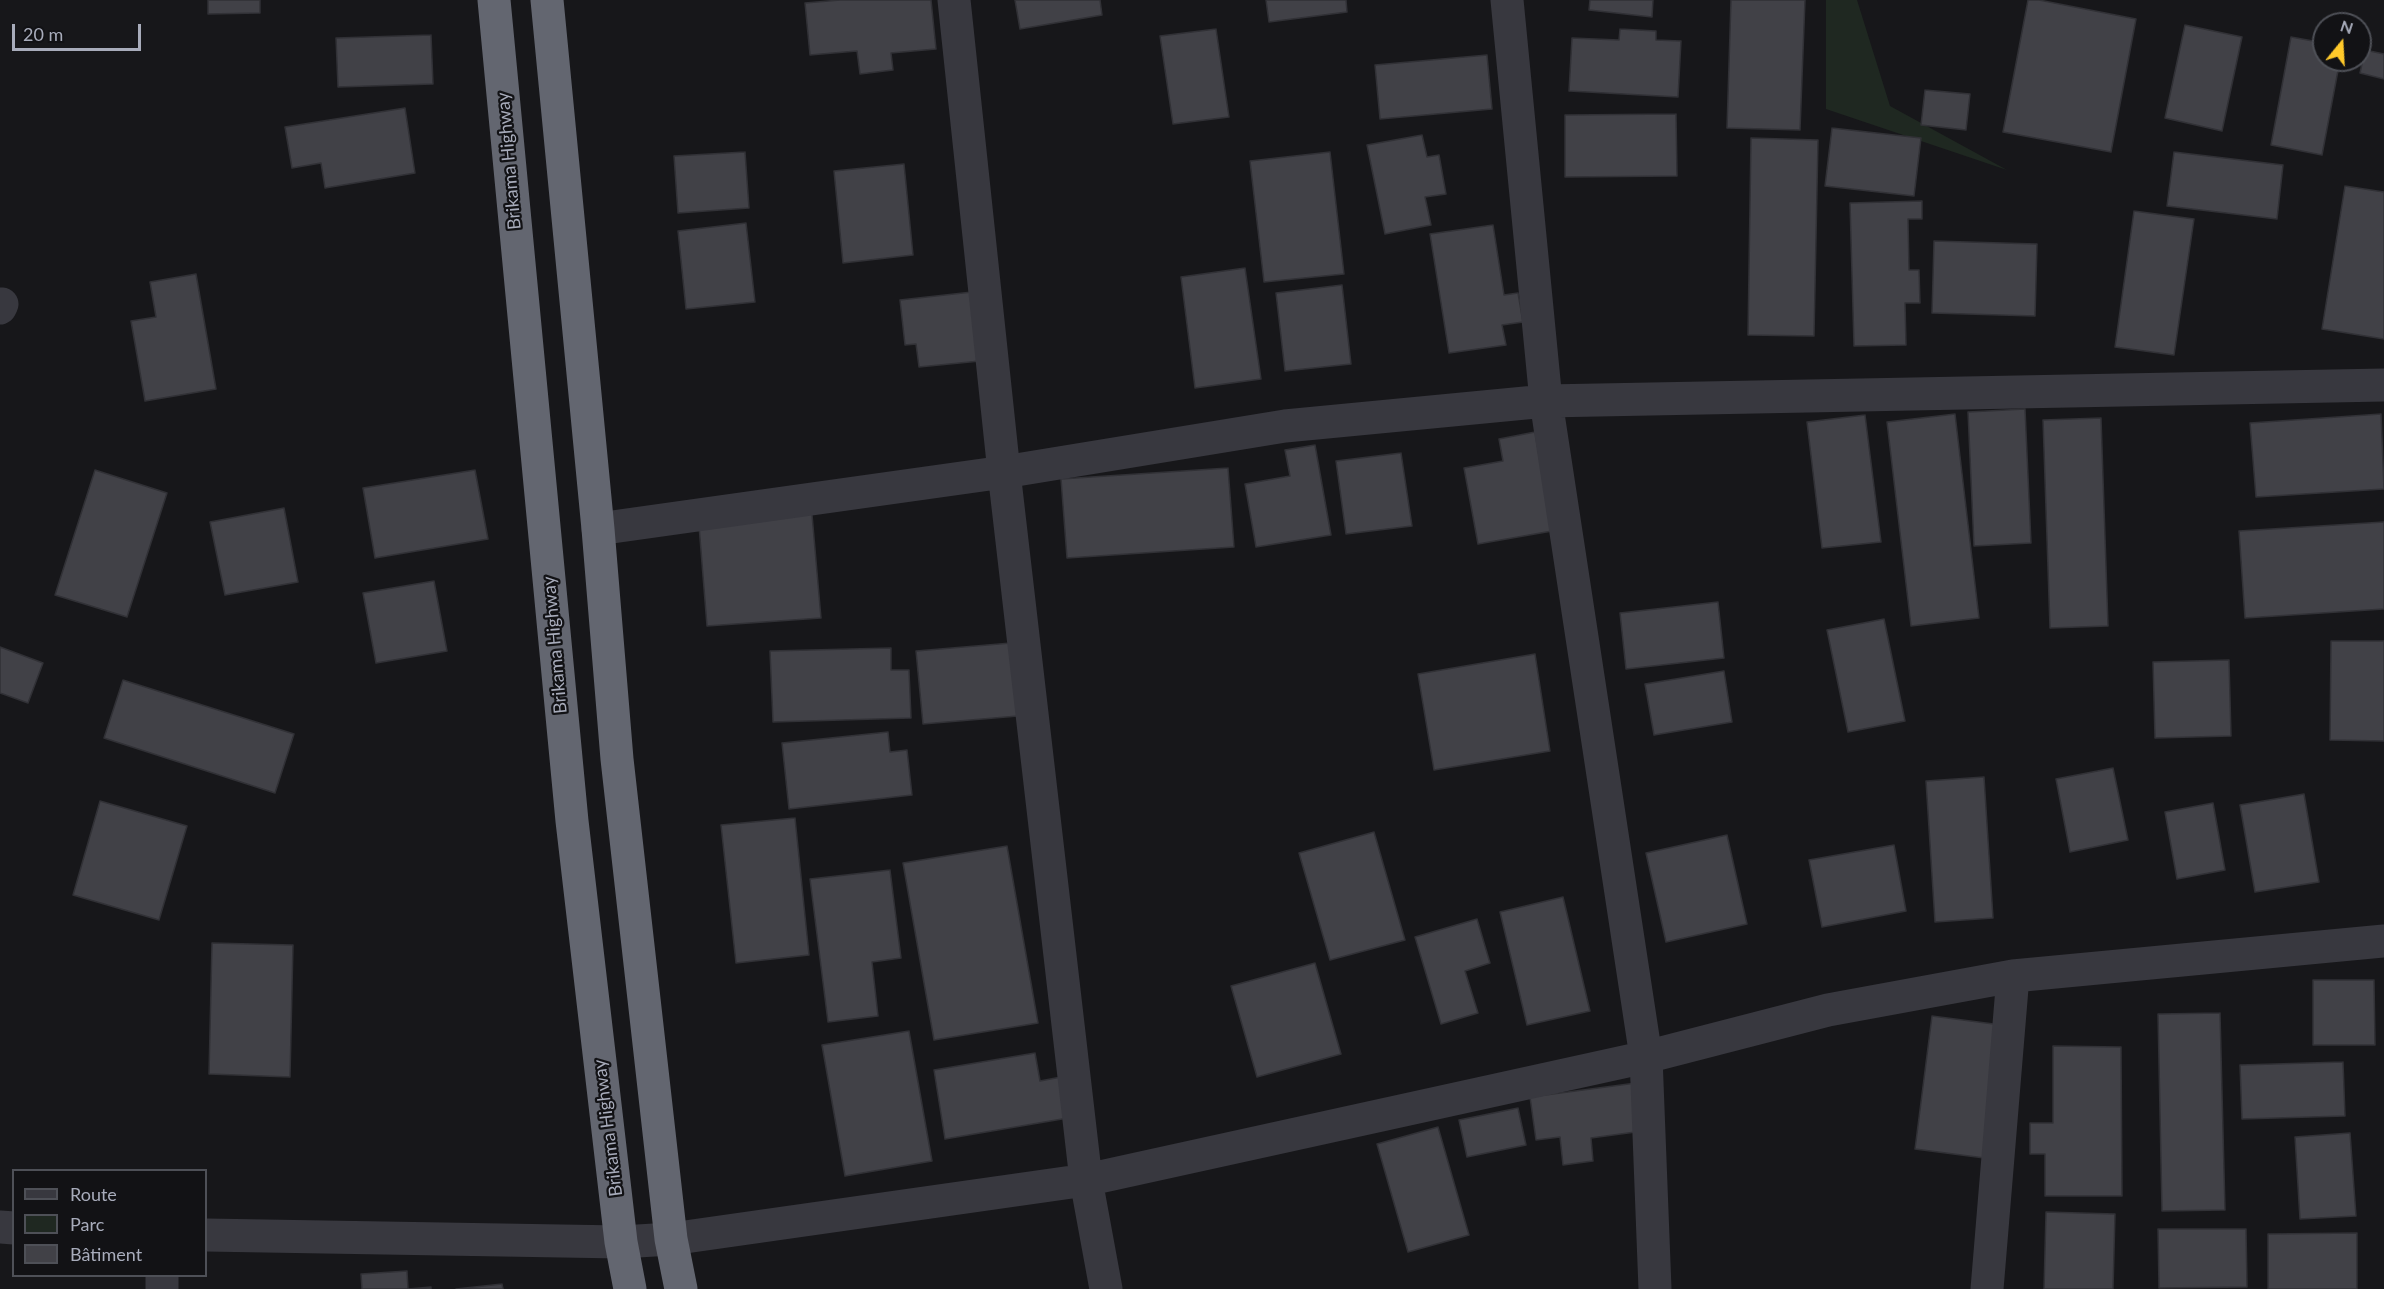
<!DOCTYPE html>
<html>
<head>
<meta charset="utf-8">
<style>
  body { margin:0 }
  #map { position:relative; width:2384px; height:1289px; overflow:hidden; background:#17171a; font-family:Lato,sans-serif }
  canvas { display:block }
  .legend { position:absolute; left:12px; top:1169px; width:195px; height:108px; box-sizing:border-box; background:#121215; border:2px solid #4e5057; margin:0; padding:8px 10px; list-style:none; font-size:18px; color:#a8acbb }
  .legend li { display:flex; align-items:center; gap:12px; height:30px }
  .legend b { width:30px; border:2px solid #4e5057 }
  .north { position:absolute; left:2312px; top:12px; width:60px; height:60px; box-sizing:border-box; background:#121215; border:2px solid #4e5057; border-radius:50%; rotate:18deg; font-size:16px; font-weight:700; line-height:24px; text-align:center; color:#a8acbb }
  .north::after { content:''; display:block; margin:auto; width:21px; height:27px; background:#ffc92a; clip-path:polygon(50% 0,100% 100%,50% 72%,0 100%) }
  .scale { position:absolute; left:12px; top:24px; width:129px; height:27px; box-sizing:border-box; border:3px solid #a8acbb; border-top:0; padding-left:8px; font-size:18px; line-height:21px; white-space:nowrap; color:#a8acbb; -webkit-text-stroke:4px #121215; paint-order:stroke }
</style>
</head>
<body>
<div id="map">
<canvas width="2384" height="1289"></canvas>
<ul class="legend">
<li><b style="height:8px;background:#38383f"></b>Route</li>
<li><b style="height:16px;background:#1f2821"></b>Parc</li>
<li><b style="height:16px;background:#414147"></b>Bâtiment</li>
</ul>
<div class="north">N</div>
<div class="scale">20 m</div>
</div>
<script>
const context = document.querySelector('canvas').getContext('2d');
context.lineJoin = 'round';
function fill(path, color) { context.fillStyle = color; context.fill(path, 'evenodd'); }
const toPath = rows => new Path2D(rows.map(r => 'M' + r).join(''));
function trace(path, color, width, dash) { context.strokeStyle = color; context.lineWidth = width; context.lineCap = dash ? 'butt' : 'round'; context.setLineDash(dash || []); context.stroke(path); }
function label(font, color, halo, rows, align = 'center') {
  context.font = font + ' Lato,sans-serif'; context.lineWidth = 4.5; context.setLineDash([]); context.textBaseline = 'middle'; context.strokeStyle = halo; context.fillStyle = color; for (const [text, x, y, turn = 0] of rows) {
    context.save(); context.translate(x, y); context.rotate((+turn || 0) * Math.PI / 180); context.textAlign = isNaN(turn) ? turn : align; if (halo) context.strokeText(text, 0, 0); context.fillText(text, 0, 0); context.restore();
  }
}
fill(toPath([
  [1826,0,1857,0,1890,106,2007,170,1826,109]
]), '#1f2821');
const building = toPath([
  [208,0,260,0,260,13,208,14,208,0],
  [840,0,931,0,936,49,891,53,893,70,860,74,857,51,810,55,805,3,840,0],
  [1015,0,1100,0,1102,15,1020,29,1015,0],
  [1266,0,1346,0,1347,12,1269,22,1266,0],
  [1590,0,1653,0,1652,17,1589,10,1590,0],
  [1731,0,1805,0,1800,130,1727,128,1731,0],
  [2028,0,2039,0,2136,19,2111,152,2003,132,2028,0],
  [2185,25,2242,37,2222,131,2165,118,2185,25],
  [1216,29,1229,117,1173,124,1160,36,1216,29],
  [1620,29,1656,31,1656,40,1681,41,1678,97,1569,91,1572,38,1619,40,1620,29],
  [431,35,433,84,338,87,336,38,431,35],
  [2291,37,2324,43,2324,60,2340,60,2322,155,2271,145,2291,37],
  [2365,50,2384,54,2384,79,2360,73,2365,50],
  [1487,55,1492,109,1380,119,1375,65,1487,55],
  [1925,90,1970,94,1966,130,1921,125,1925,90],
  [405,108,415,173,325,188,321,163,292,168,285,127,405,108],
  [1676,114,1677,176,1565,177,1565,115,1676,114],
  [1832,128,1921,138,1914,196,1825,186,1832,128],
  [1422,135,1427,157,1439,155,1446,194,1425,197,1431,225,1385,234,1367,145,1422,135],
  [1751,138,1818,140,1814,336,1748,335,1751,138],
  [745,152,749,208,678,213,674,156,745,152],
  [1330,152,1344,274,1264,282,1250,161,1330,152],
  [2174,152,2283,165,2277,219,2167,206,2174,152],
  [904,164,913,255,843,263,834,171,904,164],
  [2345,186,2384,192,2384,339,2322,329,2345,186],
  [1922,201,1922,219,1908,219,1909,270,1919,270,1920,303,1905,303,1906,345,1854,346,1850,203,1922,201],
  [2134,211,2194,219,2174,355,2115,347,2134,211],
  [746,223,755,302,686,309,678,231,746,223],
  [1493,225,1504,295,1518,293,1523,322,1502,325,1506,345,1449,353,1430,234,1493,225],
  [1934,241,2037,244,2035,316,1932,313,1934,241],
  [1245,268,1261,379,1195,388,1181,277,1245,268],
  [196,274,216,389,145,401,131,321,156,317,150,282,196,274],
  [1342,285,1351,364,1285,371,1276,293,1342,285],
  [972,292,980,361,919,367,916,344,905,345,900,300,972,292],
  [2025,409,2031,543,1974,546,1968,412,2025,409],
  [1955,414,1979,618,1911,626,1887,422,1955,414],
  [2381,414,2384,489,2256,497,2250,423,2381,414],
  [1865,415,1881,542,1822,548,1807,422,1865,415],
  [2101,418,2108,626,2050,628,2043,420,2101,418],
  [1535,432,1552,531,1478,544,1464,468,1503,461,1499,439,1535,432],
  [1315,445,1331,535,1256,547,1245,484,1290,476,1285,450,1315,445],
  [1401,453,1412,526,1346,534,1336,461,1401,453],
  [1228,468,1234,547,1067,558,1061,479,1228,468],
  [95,470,167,493,127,617,55,595,95,470],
  [475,470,488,539,375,558,363,488,475,470],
  [811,503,821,618,707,626,698,513,811,503],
  [284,508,298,582,225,595,210,522,284,508],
  [2384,522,2384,609,2245,618,2239,531,2384,522],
  [434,581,447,651,376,663,363,593,434,581],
  [1718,602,1724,658,1626,669,1620,613,1718,602],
  [1884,619,1905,721,1848,732,1827,630,1884,619],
  [2331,641,2384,641,2384,741,2330,740,2331,641],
  [1011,643,1018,716,923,724,916,651,1011,643],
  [0,647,43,663,28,703,0,693,0,647],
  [891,648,891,670,909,670,911,718,773,722,770,651,891,648],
  [1535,654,1550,751,1434,770,1418,674,1535,654],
  [2229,660,2231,736,2155,738,2153,662,2229,660],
  [1724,671,1732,722,1654,735,1645,684,1724,671],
  [123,680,294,734,275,793,104,738,123,680],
  [888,732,890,752,907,750,912,795,789,809,782,743,888,732],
  [2113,768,2128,840,2070,852,2056,779,2113,768],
  [1984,777,1993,918,1935,922,1926,781,1984,777],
  [2304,794,2319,882,2255,892,2240,805,2304,794],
  [100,801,187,826,159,920,73,895,100,801],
  [2213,803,2225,870,2177,879,2165,812,2213,803],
  [795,818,809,955,736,963,721,825,795,818],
  [1374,832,1405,940,1330,960,1299,853,1374,832],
  [1727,835,1747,924,1666,942,1646,853,1727,835],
  [1894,845,1906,911,1822,927,1809,860,1894,845],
  [1007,846,1038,1023,934,1040,903,863,1007,846],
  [890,870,901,958,872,962,878,1016,828,1022,810,879,890,870],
  [1563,897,1590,1011,1527,1025,1500,912,1563,897],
  [1477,919,1490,963,1465,971,1478,1013,1441,1024,1415,937,1477,919],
  [212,943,293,945,290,1077,209,1074,212,943],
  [1315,963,1341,1054,1257,1077,1231,986,1315,963],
  [2313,980,2374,980,2375,1045,2313,1045,2313,980],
  [2220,1013,2225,1210,2162,1211,2158,1014,2220,1013],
  [1932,1016,2009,1026,1992,1159,1915,1149,1932,1016],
  [909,1031,932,1161,845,1176,822,1045,909,1031],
  [2053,1046,2121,1047,2122,1196,2045,1196,2045,1154,2030,1154,2030,1123,2053,1123,2053,1046],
  [1035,1053,1040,1081,1061,1077,1068,1118,945,1139,934,1070,1035,1053],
  [2343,1062,2345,1116,2242,1119,2240,1065,2343,1062],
  [1636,1083,1643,1131,1591,1138,1593,1161,1563,1165,1560,1137,1536,1140,1530,1097,1636,1083],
  [1518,1108,1526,1145,1467,1157,1459,1120,1518,1108],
  [1438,1127,1469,1235,1408,1252,1377,1144,1438,1127],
  [2350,1133,2356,1216,2300,1219,2295,1137,2350,1133],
  [2046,1212,2115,1214,2113,1289,2044,1289,2046,1212],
  [2158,1229,2246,1229,2247,1287,2159,1288,2158,1229],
  [2357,1233,2357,1289,2268,1289,2268,1234,2357,1233],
  [407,1271,408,1289,431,1287,431,1289,362,1289,361,1274,407,1271],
  [502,1284,503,1289,456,1289,502,1284]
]);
fill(building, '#414147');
trace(building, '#313136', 1.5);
trace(toPath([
  [954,0,1004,472,1086,1180,1106,1289],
  [1507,0,1546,401,1646,1057,1655,1289],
  [0,308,2,304],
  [598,529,1004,472,1285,426,1546,401,2384,385],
  [0,1227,14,1228],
  [206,1235,621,1242,671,1239,1086,1180,1646,1057,1828,1010,2013,976,2384,941],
  [162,1289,162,1276],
  [1987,1289,2013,976]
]), '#38383f', 33);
trace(toPath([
  [494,0,572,821,621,1242,630,1289],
  [547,0,598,529,617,759,671,1239,681,1289]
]), '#636670', 33);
label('18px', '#a8acbb', '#121215', [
  ["Brikama Highway",509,161,-95],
  ["Brikama Highway",555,645,-95],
  ["Brikama Highway",608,1128,-97]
]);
</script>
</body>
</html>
